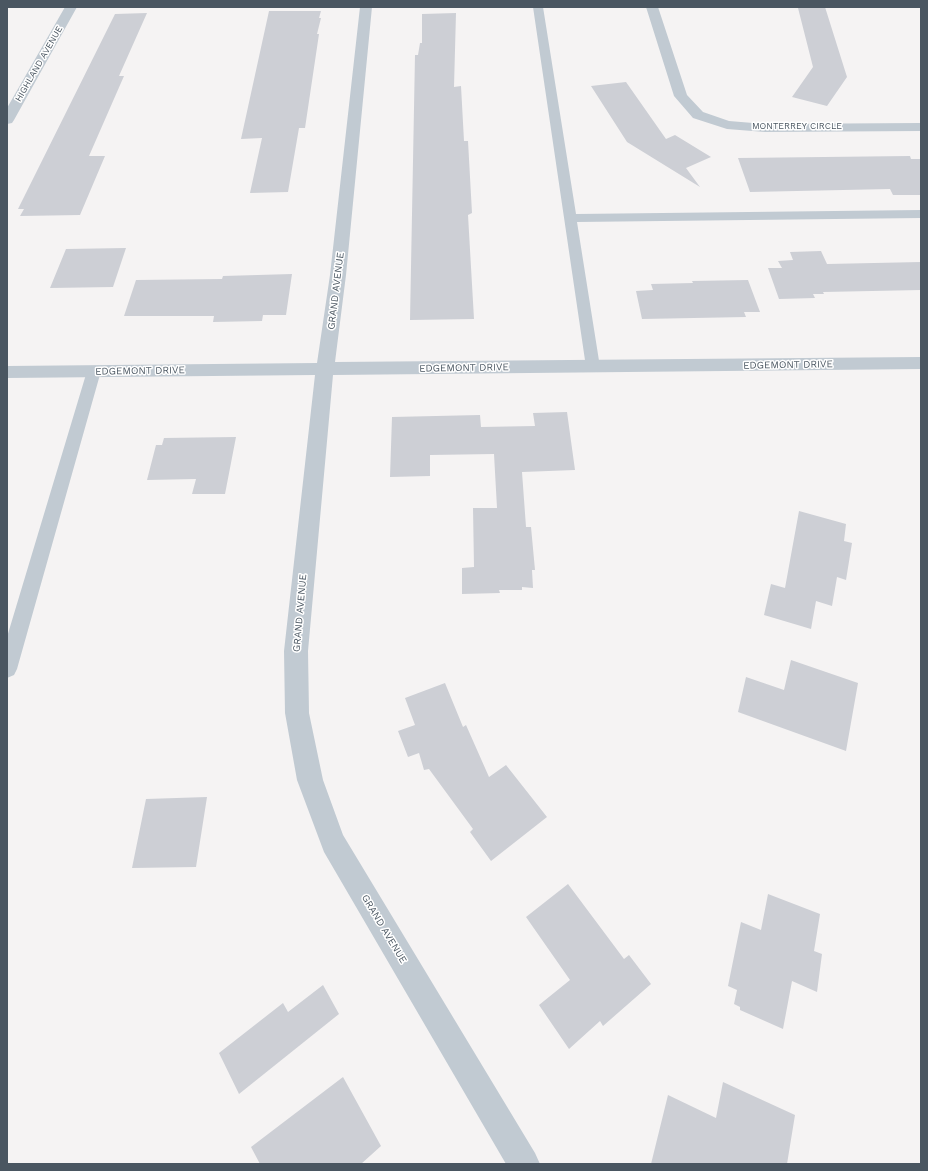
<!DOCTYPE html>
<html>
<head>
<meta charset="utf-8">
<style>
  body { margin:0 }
  #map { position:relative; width:928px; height:1171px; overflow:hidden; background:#f5f3f3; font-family:"Work Sans",sans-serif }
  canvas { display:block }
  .frame { position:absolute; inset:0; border:8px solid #4a5661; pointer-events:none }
</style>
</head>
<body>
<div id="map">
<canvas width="928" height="1171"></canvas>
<div class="frame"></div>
</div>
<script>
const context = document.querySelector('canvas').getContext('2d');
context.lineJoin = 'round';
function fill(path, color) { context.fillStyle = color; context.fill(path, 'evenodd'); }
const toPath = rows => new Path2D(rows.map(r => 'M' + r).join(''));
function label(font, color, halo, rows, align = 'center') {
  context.font = font + ' "Work Sans",sans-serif'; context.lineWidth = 3; context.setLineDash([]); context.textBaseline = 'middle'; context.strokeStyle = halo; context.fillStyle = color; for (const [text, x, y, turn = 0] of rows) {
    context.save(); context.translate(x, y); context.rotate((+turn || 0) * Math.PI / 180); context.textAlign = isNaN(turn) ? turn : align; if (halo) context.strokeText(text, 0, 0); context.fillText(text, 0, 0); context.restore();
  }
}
fill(toPath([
  [825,7,847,77,827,106,792,97,813,67,798,8],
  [269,11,321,11,319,18,321,18,317,34,319,34,305,128,299,128,288,192,250,193,262,138,241,139],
  [147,13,119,76,124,76,89,156,105,156,80,215,20,216,24,209,18,209,115,14],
  [456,13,454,87,461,86,464,141,468,141,472,213,468,215,474,319,410,320,415,55,418,55,420,43,422,43,422,14],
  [626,82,666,139,675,135,711,157,686,168,700,187,627,142,591,86],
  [910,156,911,159,921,159,921,195,893,195,890,189,750,192,738,158],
  [126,248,113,287,50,288,66,249],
  [821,251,827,264,921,262,921,290,823,292,824,294,813,294,815,298,779,299,768,268,782,268,778,261,793,260,790,252],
  [292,274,286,315,263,315,262,321,213,322,214,316,124,316,136,280,222,279,223,276],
  [748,280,760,312,744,312,746,317,642,319,636,291,653,290,651,284,693,283,692,281],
  [567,412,575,470,522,472,526,527,531,527,535,570,532,570,533,588,522,587,522,590,499,590,500,593,462,594,462,568,474,567,473,508,497,508,494,454,430,455,430,476,390,477,392,417,480,415,481,427,535,426,533,413],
  [236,437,225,494,192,494,196,479,147,480,156,445,162,445,164,438],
  [799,511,846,524,844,541,852,543,846,580,837,577,832,606,816,601,811,629,764,615,771,584,785,588],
  [791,660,858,683,846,751,738,712,746,677,784,690],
  [445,683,463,727,466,725,489,777,506,765,547,817,491,861,470,832,473,829,429,769,424,770,419,753,408,757,398,731,415,725,405,698],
  [207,797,196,867,132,868,146,799],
  [568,884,624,959,629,955,651,984,603,1026,600,1021,569,1049,539,1005,570,980,526,917],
  [768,894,820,914,814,951,822,954,817,992,792,981,783,1029,740,1010,740,1007,734,1004,737,990,728,986,741,922,761,930],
  [323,985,339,1014,239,1094,219,1053,283,1003,288,1012],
  [343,1077,381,1146,361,1164,260,1164,251,1147],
  [723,1082,795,1115,787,1164,651,1164,668,1095,716,1118]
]), '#cdcfd5');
fill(toPath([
  [533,7,543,7,576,214,921,210,921,218,577,222,600,367,598,371,593,372,588,371,586,367,533,7],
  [94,366,99,367,101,371,17,669,14,675,7,678,7,637,87,371,89,367,94,366]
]), '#c1cad2');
fill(toPath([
  [65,7,77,7,14,120,12,123,7,124,7,108,65,7],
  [360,7,372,7,346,275,335,362,921,357,921,369,333,375,308,651,309,713,323,780,343,835,535,1153,540,1164,506,1164,324,852,297,780,285,713,284,651,315,375,7,378,7,366,317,363,330,275,360,7],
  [646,7,658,7,687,95,703,112,729,121,765,124,921,123,921,131,765,132,727,129,693,118,674,96,646,7]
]), '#c1cad2');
label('9px', '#4a5661', '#fff', [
  ["HIGHLAND AVENUE",39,64,-60],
  ["MONTERREY CIRCLE",797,126]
]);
label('10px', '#4a5661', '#fff', [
  ["GRAND AVENUE",336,291,-83],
  ["EDGEMONT DRIVE",788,365,-1],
  ["EDGEMONT DRIVE",464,368,-1],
  ["EDGEMONT DRIVE",140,371,-1],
  ["GRAND AVENUE",300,613,-85],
  ["GRAND AVENUE",384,929,59]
]);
</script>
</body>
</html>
